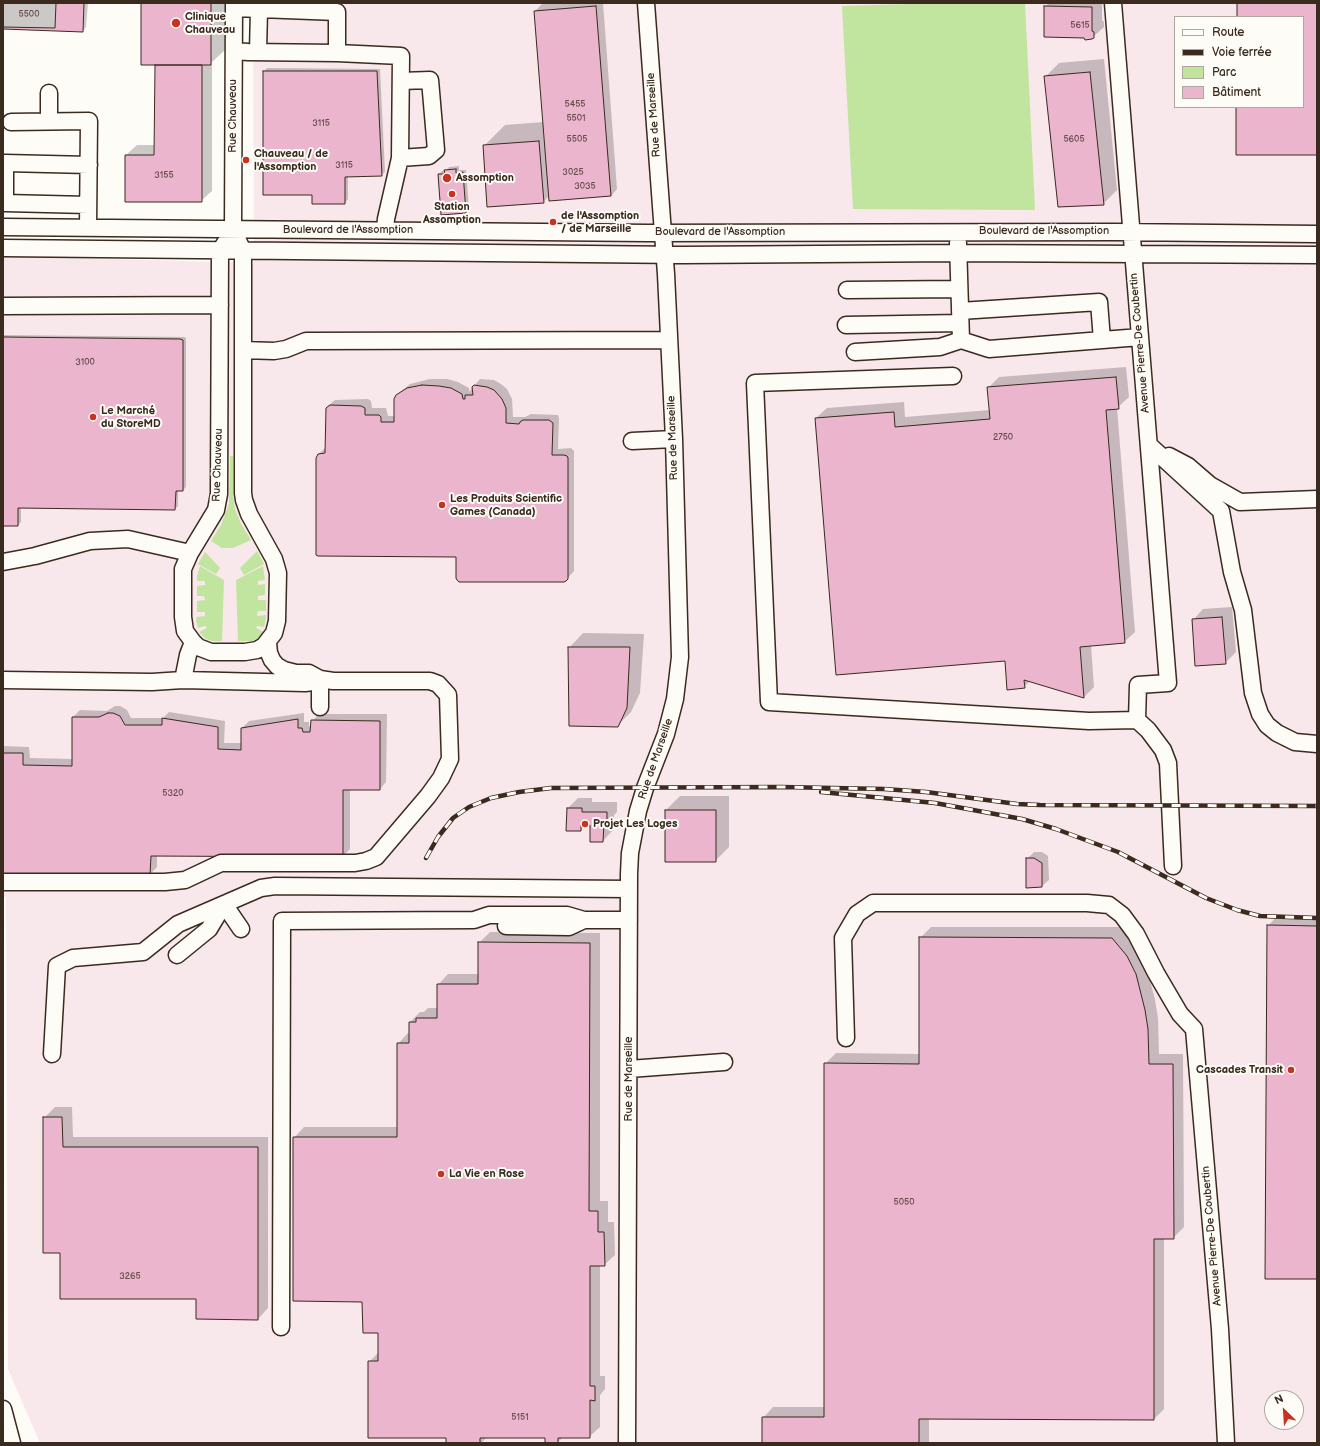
<!DOCTYPE html>
<html>
<head>
<meta charset="utf-8">
<style>
  body { margin:0 }
  #map { position:relative; width:1320px; height:1446px; overflow:hidden; background:#fdfcf7; font-family:"Balsamiq Sans",sans-serif }
  canvas { display:block }
  .frame { position:absolute; inset:0; border:4px solid #3b2a1e; pointer-events:none }
  .legend { position:absolute; left:1174px; top:16px; width:130px; height:92px; box-sizing:border-box; background:#fdfcf7; border:1px solid #afa8a0; margin:0; padding:5px 7px; list-style:none; font-size:12px; color:#3b2a1e }
  .legend li { display:flex; align-items:center; gap:8px; height:20px }
  .legend b { width:20px; border:1px solid #afa8a0 }
  .north { position:absolute; left:1264px; top:1390px; width:40px; height:40px; box-sizing:border-box; background:#fdfcf7; border:1px solid #afa8a0; border-radius:50%; rotate:335deg; font-size:11px; font-weight:700; line-height:16px; text-align:center; color:#3b2a1e }
  .north::after { content:''; display:block; margin:auto; width:14px; height:18px; background:#c8321e; clip-path:polygon(50% 0,100% 100%,50% 72%,0 100%) }
</style>
</head>
<body>
<div id="map">
<canvas width="1320" height="1446"></canvas>
<div class="frame"></div>
<ul class="legend">
<li><b style="height:5px;background:#fdfcf7"></b>Route</li>
<li><b style="height:5px;background:#3b2a1e"></b>Voie ferrée</li>
<li><b style="height:11px;background:#c1e59f"></b>Parc</li>
<li><b style="height:11px;background:#ebb5ce"></b>Bâtiment</li>
</ul>
<div class="north">N</div>
</div>
<script>
const context = document.querySelector('canvas').getContext('2d');
context.lineJoin = 'round';
function fill(path, color) { context.fillStyle = color; context.fill(path, 'evenodd'); }
const toPath = rows => new Path2D(rows.map(r => 'M' + r).join(''));
function trace(path, color, width, dash) { context.strokeStyle = color; context.lineWidth = width; context.lineCap = dash ? 'butt' : 'round'; context.setLineDash(dash || []); context.stroke(path); }
function label(font, color, halo, rows, align = 'center') {
  context.font = font + ' "Balsamiq Sans",sans-serif'; context.lineWidth = 4; context.setLineDash([]); context.textBaseline = 'middle'; context.strokeStyle = halo; context.fillStyle = color; for (const [text, x, y, turn = 0] of rows) {
    context.save(); context.translate(x, y); context.rotate((+turn || 0) * Math.PI / 180); context.textAlign = isNaN(turn) ? turn : align; if (halo) context.strokeText(text, 0, 0); context.fillText(text, 0, 0); context.restore();
  }
}
fill(toPath([
  [253,3,1317,3,1317,1443,40,1443,8,1369,6,897,3,897,3,256,254,263],
  [1175,17,1303,17,1303,107,1175,107],
  [1272,1398,1296,1398,1296,1422,1272,1422]
]), '#f8e7eb');
fill(toPath([
  [942,3,1025,3,1035,210,853,209,842,6],
  [230,456,233,456,233,495,235,509,241,524,251,540,233,548,222,548,211,541,221,525,229,504],
  [257,551,264,564,244,575,240,568],
  [205,552,220,568,216,574,198,564],
  [200,566,224,580,222,641,212,641,206,639,199,632,207,628,205,626,198,628,196,620,197,617,205,616,205,612,197,612,197,601,205,600,204,596,197,596,197,586,205,585,205,581,197,581,197,576],
  [263,566,265,580,258,581,258,585,265,584,265,595,258,596,258,600,266,600,266,611,258,611,257,616,266,615,266,618,264,627,257,626,256,628,264,632,259,638,252,641,238,641,236,580]
]), '#c1e59f');
fill(toPath([
  [3,3,88,3,86,27,83,31,3,27],
  [142,3,225,3,225,50,212,62,212,191,201,201,126,155,137,145,156,145,156,64],
  [557,3,603,3,617,189,611,196,549,196,543,202,484,146,505,125,544,122,535,11,542,4],
  [1049,3,1102,3,1102,20,1104,22,1104,27,1092,38,1045,7],
  [1104,59,1117,190,1103,204,1045,77,1059,63],
  [267,68,380,69,385,172,381,175,348,176,348,199,345,203,313,194,264,71],
  [459,166,459,170,466,170,469,209,466,212,442,214,439,174,442,171,446,171,449,167],
  [3,335,185,337,186,339,186,487,183,490,178,490,178,506,175,509,21,507,21,522,18,525,3,525],
  [1126,367,1129,397,1117,408,1135,632,1124,642,1091,645,1094,687,1084,697,1030,681,1024,687,1006,660,816,418,827,408,904,402,905,417,990,410,988,388,999,377],
  [430,379,447,379,458,382,469,388,469,392,480,379,494,380,501,384,507,389,512,399,513,417,525,417,531,414,558,415,559,418,558,449,571,448,574,451,574,571,566,580,457,556,319,454,326,447,328,406,335,400,368,399,371,401,372,408,386,408,388,416,395,416,397,395,410,384],
  [1232,607,1236,652,1225,663,1193,620,1203,609],
  [583,633,644,634,640,693,631,712,617,726,569,648],
  [115,706,120,706,127,710,131,718,163,718,169,712,225,721,224,743,242,743,242,728,249,721,304,713,304,722,309,722,309,726,312,726,312,721,319,714,387,714,386,782,380,789,350,789,350,849,343,856,157,855,157,867,150,874,3,873,3,746,29,747,30,758,73,759,73,717,80,710,107,711],
  [680,796,729,796,729,847,715,861,666,810],
  [578,798,592,798,592,802,617,802,617,812,614,815,613,830,603,841,591,824,587,824,581,830,568,808],
  [1034,852,1042,852,1048,856,1049,880,1042,886,1027,859],
  [1278,915,1317,916,1317,1278,1268,926],
  [931,927,1123,927,1146,964,1155,1000,1158,1018,1159,1054,1183,1054,1184,1227,1173,1238,1164,1238,1164,1409,1154,1419,929,1418,929,1443,763,1443,763,1418,773,1407,825,1407,825,1064,836,1053,920,1054,920,938],
  [490,932,600,933,600,1201,608,1201,608,1222,614,1222,615,1255,604,1265,600,1265,600,1376,605,1376,605,1389,600,1395,600,1427,589,1437,563,1437,558,1442,546,1437,487,1437,481,1443,447,1443,447,1437,369,1362,379,1352,379,1332,363,1301,294,1138,304,1127,398,1127,398,1044,408,1033,410,1033,410,1022,420,1012,424,1012,428,1008,438,1008,438,985,448,974,479,974,479,943],
  [55,1107,72,1107,73,1137,268,1137,268,1308,258,1319,61,1252,44,1118]
]), '#0003');
const building = toPath([
  [3,3,84,3,83,32,3,29,3,3],
  [3,3,56,3,55,28,3,27,3,3],
  [141,3,211,3,211,65,141,65,141,3],
  [1237,3,1317,3,1317,155,1236,155,1236,107,1303,107,1303,17,1237,17,1237,3],
  [596,6,611,196,549,201,534,11,596,6],
  [1044,6,1092,7,1092,31,1094,32,1094,38,1092,39,1085,40,1084,38,1044,37,1044,6],
  [155,65,202,65,202,202,125,202,125,155,154,155,155,65],
  [263,71,377,71,382,176,345,177,345,204,312,204,312,195,263,195,263,71],
  [1090,72,1104,205,1058,207,1044,76,1090,72],
  [539,141,544,203,487,207,483,145,539,141],
  [456,169,456,173,463,172,466,213,441,215,438,174,445,174,444,170,456,169],
  [3,337,180,339,183,340,183,491,176,491,175,510,18,508,18,526,3,526,3,337],
  [1116,377,1119,409,1106,410,1125,643,1080,647,1084,698,1024,680,1025,688,1007,690,1005,661,836,675,815,418,894,412,895,427,990,419,987,387,1116,377],
  [422,385,439,386,451,388,462,394,463,399,465,399,465,395,473,395,472,387,474,385,487,387,494,390,502,399,506,408,506,423,519,424,520,422,523,420,549,420,553,423,552,455,564,455,567,456,568,458,568,579,566,581,564,582,459,582,457,580,456,578,456,557,318,556,316,555,316,458,318,454,325,453,326,408,330,405,361,406,365,408,365,415,379,415,381,417,381,422,394,422,394,399,396,395,407,388,422,385],
  [1222,617,1226,664,1195,666,1192,619,1222,617],
  [568,647,630,647,627,708,618,727,569,726,568,647],
  [108,713,113,713,120,716,125,725,162,725,162,718,218,727,218,749,241,750,241,728,298,719,298,728,302,728,303,732,310,732,311,720,380,721,380,790,343,790,343,857,151,856,150,875,3,874,3,753,23,753,23,765,72,766,72,717,99,717,108,713],
  [567,808,582,808,582,812,607,812,607,824,604,823,603,842,590,842,590,825,581,825,581,831,566,831,567,808],
  [665,810,716,810,716,862,665,862,665,810],
  [1026,858,1034,858,1042,863,1042,887,1026,888,1026,858],
  [1267,925,1317,926,1317,1279,1265,1279,1267,925],
  [919,937,1112,938,1127,956,1136,974,1145,1010,1148,1029,1149,1064,1173,1064,1174,1239,1154,1239,1154,1420,919,1419,919,1443,762,1443,762,1417,824,1417,824,1063,919,1064,919,937],
  [478,942,590,943,589,1211,598,1211,598,1232,604,1232,605,1266,590,1266,590,1386,595,1386,595,1401,590,1400,590,1438,558,1438,558,1443,545,1443,545,1438,480,1438,480,1443,446,1443,446,1438,368,1438,368,1361,378,1361,378,1333,363,1333,362,1302,293,1301,293,1137,397,1137,397,1043,409,1043,409,1022,416,1022,416,1018,437,1018,437,984,478,984,478,942],
  [43,1117,62,1117,63,1147,258,1147,258,1320,196,1319,196,1299,60,1299,60,1253,43,1253,43,1117]
]);
fill(building, '#ebb5ce');
trace(building, '#3b2a1e', 1);
const minor = toPath([
  [234,51,248,52,337,53,337,12,234,8],
  [258,52,259,9],
  [337,53,401,56,400,158,386,219,385,230],
  [49,121,49,93],
  [11,122,89,121,88,228],
  [400,158,429,156,436,150,430,80,401,81],
  [88,205,5,203,5,163,89,165],
  [3,227,648,233,1114,232,1317,234],
  [225,243,220,251,219,494,216,510,190,553,183,569,183,617,185,631,193,642,198,647,211,652,245,652,257,650,264,646,274,633,277,621,278,573,274,559,249,514,244,500,243,493,243,251,233,230,234,3],
  [958,243,961,340,989,349,1140,337],
  [3,248,683,255,957,253,1317,255],
  [847,290,959,289],
  [3,306,220,305],
  [960,311,1099,302,1102,340],
  [846,325,960,323],
  [243,350,274,351,286,349,306,341,669,340],
  [855,352,940,347,961,340],
  [953,376,755,383,769,702,1089,721,1137,720,1138,685,1168,683,1113,3],
  [632,441,674,439],
  [1149,445,1221,511,1232,572,1243,610,1253,693,1260,714,1267,725,1277,733,1295,742,1317,744],
  [1169,456,1188,466,1210,485,1240,502,1317,499],
  [3,562,35,556,90,541,128,539,190,553],
  [320,679,320,707],
  [3,680,152,682,183,680,305,683,313,682],
  [183,680,188,655,193,642],
  [1137,720,1148,730,1163,750,1168,763,1173,866],
  [3,882,165,882,185,880,221,863,355,863,366,861,376,857,428,796,441,778,450,759,448,695,438,684,430,681,333,681,320,679,309,673,296,673,284,670,277,666,272,660,269,653,268,643],
  [506,926,569,927,584,920],
  [177,955,209,929,224,904,241,929],
  [846,1038,843,938,857,914,873,903,1087,903,1109,905,1122,915,1136,934,1156,973,1180,1014,1194,1029,1220,1329,1226,1443],
  [52,1054,57,966,73,958,143,952,178,924,261,888,275,886,629,889],
  [629,1069,724,1062],
  [281,1327,282,921,474,920,489,915,567,915,584,920,629,920],
  [3,1409,12,1443],
  [627,1443,629,874,630,853,638,811,645,788,666,734,675,699,680,657,674,439,666,274,646,3]
]);
trace(minor, '#3b2a1e', 19);
trace(minor, '#fdfcf7', 16);
const rail = toPath([
  [821,792,935,803,1022,819,1056,829,1118,852,1206,898,1237,910,1260,916,1317,918],
  [426,858,438,837,453,818,469,807,491,798,519,792,551,788,781,787,884,789,926,792,1017,804,1040,805,1317,806]
]);
trace(rail, '#3b2a1e', 4.5);
trace(rail, '#fdfcf7', 3, [9]);
for (const [x, y, r, color] of [
  [176,23,5,"#c8321e"],
  [246,160,4,"#c8321e"],
  [447,178,5,"#c8321e"],
  [452,194,4,"#c8321e"],
  [553,222,4,"#c8321e"],
  [93,417,4,"#c8321e"],
  [442,505,4,"#c8321e"],
  [585,824,4,"#c8321e"],
  [1291,1070,4,"#c8321e"],
  [441,1174,4,"#c8321e"]
]) { const dot = new Path2D(); dot.arc(x, y, r, 0, 2 * Math.PI); context.fillStyle = color; context.fill(dot); trace(dot, '#fdfcf7', 1.5); }
label('9px', '#674d4a', null, [
  ["5500",29,15],
  ["5615",1080,26],
  ["5455",575,105],
  ["5501",576,119],
  ["3115",321,124],
  ["5505",577,140],
  ["5605",1074,140],
  ["3115",344,166],
  ["3025",573,173],
  ["3155",164,176],
  ["3035",585,187],
  ["3100",85,363],
  ["2750",1003,438],
  ["5320",173,794],
  ["5050",904,1203],
  ["3265",130,1277],
  ["5151",520,1418]
]);
label('bold 11px', '#3b2a1e', '#fdfcf7', [
  ["Clinique",185,17],
  ["Chauveau",185,30],
  ["Chauveau / de",254,154],
  ["l'Assomption",254,167],
  ["Assomption",456,178],
  ["Station",452,207,"center"],
  ["Assomption",452,220,"center"],
  ["de l'Assomption",561,216],
  ["/ de Marseille",561,229],
  ["Le Marché",101,411],
  ["du StoreMD",101,424],
  ["Les Produits Scientific",450,499],
  ["Games (Canada)",450,512],
  ["Projet Les Loges",593,824],
  ["Cascades Transit",1283,1070,"right"],
  ["La Vie en Rose",449,1174]
], 'left');
label('11px', '#3b2a1e', '#fdfcf7', [
  ["Rue de Marseille",654,115,-94],
  ["Rue Chauveau",233,116,-90],
  ["Boulevard de l'Assomption",348,230],
  ["Boulevard de l'Assomption",1044,231],
  ["Boulevard de l'Assomption",720,232],
  ["Avenue Pierre-De Coubertin",1140,343,-95],
  ["Rue de Marseille",673,438,-92],
  ["Rue Chauveau",218,465,-88],
  ["Rue de Marseille",656,759,-71],
  ["Rue de Marseille",629,1079,-90],
  ["Avenue Pierre-De Coubertin",1212,1236,-95]
]);
</script>
</body>
</html>
